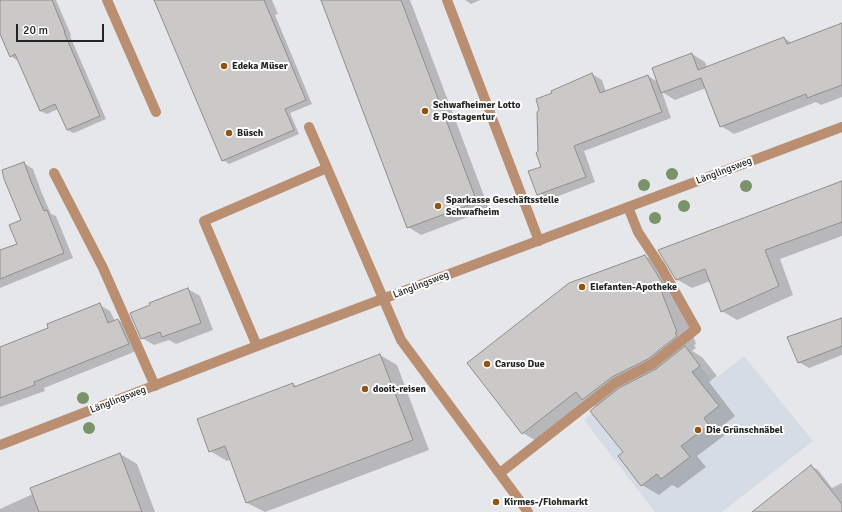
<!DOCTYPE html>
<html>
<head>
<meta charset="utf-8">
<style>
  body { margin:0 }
  #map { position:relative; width:842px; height:512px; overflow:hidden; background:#e6e7ea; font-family:Signika,sans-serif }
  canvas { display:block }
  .scale { position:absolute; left:16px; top:24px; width:88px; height:18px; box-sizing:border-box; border:2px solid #232424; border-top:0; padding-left:5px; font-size:12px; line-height:14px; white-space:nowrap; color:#232424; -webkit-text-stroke:3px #fff; paint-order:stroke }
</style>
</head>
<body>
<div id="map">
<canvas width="842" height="512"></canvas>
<div class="scale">20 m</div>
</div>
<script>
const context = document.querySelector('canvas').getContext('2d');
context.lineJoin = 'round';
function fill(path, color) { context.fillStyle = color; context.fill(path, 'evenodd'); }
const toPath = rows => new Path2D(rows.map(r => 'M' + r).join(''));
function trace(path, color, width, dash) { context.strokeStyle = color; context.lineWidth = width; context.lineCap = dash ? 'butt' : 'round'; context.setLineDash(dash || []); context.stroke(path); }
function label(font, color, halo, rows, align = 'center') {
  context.font = font + ' Signika,sans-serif'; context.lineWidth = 4; context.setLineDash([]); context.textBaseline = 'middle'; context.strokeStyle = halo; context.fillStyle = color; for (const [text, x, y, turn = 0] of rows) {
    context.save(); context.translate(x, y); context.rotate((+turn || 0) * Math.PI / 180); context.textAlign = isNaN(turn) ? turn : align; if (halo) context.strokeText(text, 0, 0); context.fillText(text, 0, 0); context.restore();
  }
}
fill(toPath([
  [685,347,712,381,744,356,813,441,722,512,655,512,584,420,592,413,622,396]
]), '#d6dce5');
fill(toPath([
  [0,0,56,0,71,35,70,36,106,119,74,133,67,130,58,109,47,114,40,111,18,59,17,60,10,56,0,31],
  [155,0,272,0,278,14,275,15,312,104,290,113,299,134,229,164,223,160],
  [322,0,410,0,489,209,421,235,408,227],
  [465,0,480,0,471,4],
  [842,24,842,97,821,105,816,102,734,134,721,126,706,88,675,100,662,92,671,118,584,151,595,182,548,200,538,195,530,172,542,167,540,152,553,93,592,74,602,80,606,92,648,76,658,82,692,54,705,62,707,67,784,38,792,43],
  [24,163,33,169,41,191,51,214,56,216,73,258,0,288,0,251,18,244,22,221],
  [842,182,842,236,780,259,793,295,737,320,722,311,710,281,692,288,676,279],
  [645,256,665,267,679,297,696,344,694,345,696,348,692,351,702,357,717,376,709,382,735,416,720,428,725,435,697,456,706,467,678,488,672,485,659,495,642,485,624,452,596,407,593,406,543,445,523,433],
  [188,289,200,296,213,330,176,344,169,340,154,345,142,338,151,306],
  [100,305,110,311,115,321,118,320,129,326,139,350,44,388,45,391,0,407,0,348,49,328],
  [842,321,842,355,809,368,799,362],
  [380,355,397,365,429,450,265,512,247,503,231,459,227,461,210,451,293,384,298,387],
  [120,454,137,464,155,512,0,512,0,509],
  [811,466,818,470,832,488,842,483,842,512,756,512]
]), '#0003');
const building = toPath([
  [0,0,52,0,65,32,64,32,100,116,67,130,55,104,40,111,15,54,10,57,0,34,0,0],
  [154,0,264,0,306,100,285,109,294,130,222,161,154,0],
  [321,0,401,0,477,202,407,228,321,0],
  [842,23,842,85,807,98,806,94,720,127,701,78,661,93,652,68,692,53,698,70,784,37,787,44,842,23],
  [592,73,600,93,648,75,662,112,574,146,586,177,537,195,528,171,541,167,536,153,538,151,537,112,539,110,536,99,552,93,551,91,592,73],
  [24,162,32,184,44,211,47,210,64,253,0,279,0,250,17,244,9,225,21,220,4,179,2,170,24,162],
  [842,181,842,222,765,250,779,286,721,312,705,269,676,280,658,250,842,181],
  [645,255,663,284,659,285,677,332,675,333,677,336,648,359,612,377,582,400,576,392,522,434,467,363,569,283,645,255],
  [188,288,201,323,162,337,160,332,141,339,130,313,150,305,149,303,188,288],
  [100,303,108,323,118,319,129,344,34,382,35,385,0,398,0,347,48,328,47,324,100,303],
  [842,318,842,346,798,363,787,337,842,318],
  [685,346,700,366,692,372,719,406,704,418,709,425,681,446,690,457,661,479,657,474,641,486,618,456,623,452,590,411,619,388,656,369,685,346],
  [380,354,413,440,246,503,225,446,209,452,197,419,293,383,294,387,380,354],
  [120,453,142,512,39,512,30,488,120,453],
  [811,465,842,504,842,512,752,512,811,465]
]);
fill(building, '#cbc9c7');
trace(building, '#908d8c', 1);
trace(toPath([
  [447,0,539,241],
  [309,127,327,168],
  [54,173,103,268,155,386],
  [257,346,204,221,327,168,401,340,528,512],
  [500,473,615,383,652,364,696,329,661,267,638,232,628,207]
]), '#b98e71', 10);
trace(toPath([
  [107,0,156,112],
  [0,445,257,346,842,127]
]), '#b98e71', 10);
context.fillStyle = '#79946a';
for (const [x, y] of [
  [672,174],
  [644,185],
  [746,186],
  [684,206],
  [655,218],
  [83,398],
  [89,428]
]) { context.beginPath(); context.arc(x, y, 6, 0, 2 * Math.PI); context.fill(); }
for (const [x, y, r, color] of [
  [224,66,4,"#905611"],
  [425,111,4,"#905611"],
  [229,133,4,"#905611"],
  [438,206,4,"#905611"],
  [582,287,4,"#905611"],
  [487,364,4,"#905611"],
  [365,389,4,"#905611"],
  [698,430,4,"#905611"],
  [496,502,4,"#905611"]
]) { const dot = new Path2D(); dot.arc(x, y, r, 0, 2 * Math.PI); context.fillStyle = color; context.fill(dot); trace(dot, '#fff', 1.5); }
label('bold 10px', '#232424', '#fff', [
  ["Edeka Müser",232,66],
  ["Schwafheimer Lotto",433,105],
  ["& Postagentur",433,117],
  ["Büsch",237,133],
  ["Sparkasse Geschäftsstelle",446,200],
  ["Schwafheim",446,212],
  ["Elefanten-Apotheke",590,287],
  ["Caruso Due",495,364],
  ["dooit-reisen",373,389],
  ["Die Grünschnäbel",706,430],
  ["Kirmes-/Flohmarkt",504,502]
], 'left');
label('10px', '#232424', '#fff', [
  ["Länglingsweg",724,171,-21],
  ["Länglingsweg",421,285,-21],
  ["Länglingsweg",118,400,-21]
]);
</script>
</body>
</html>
